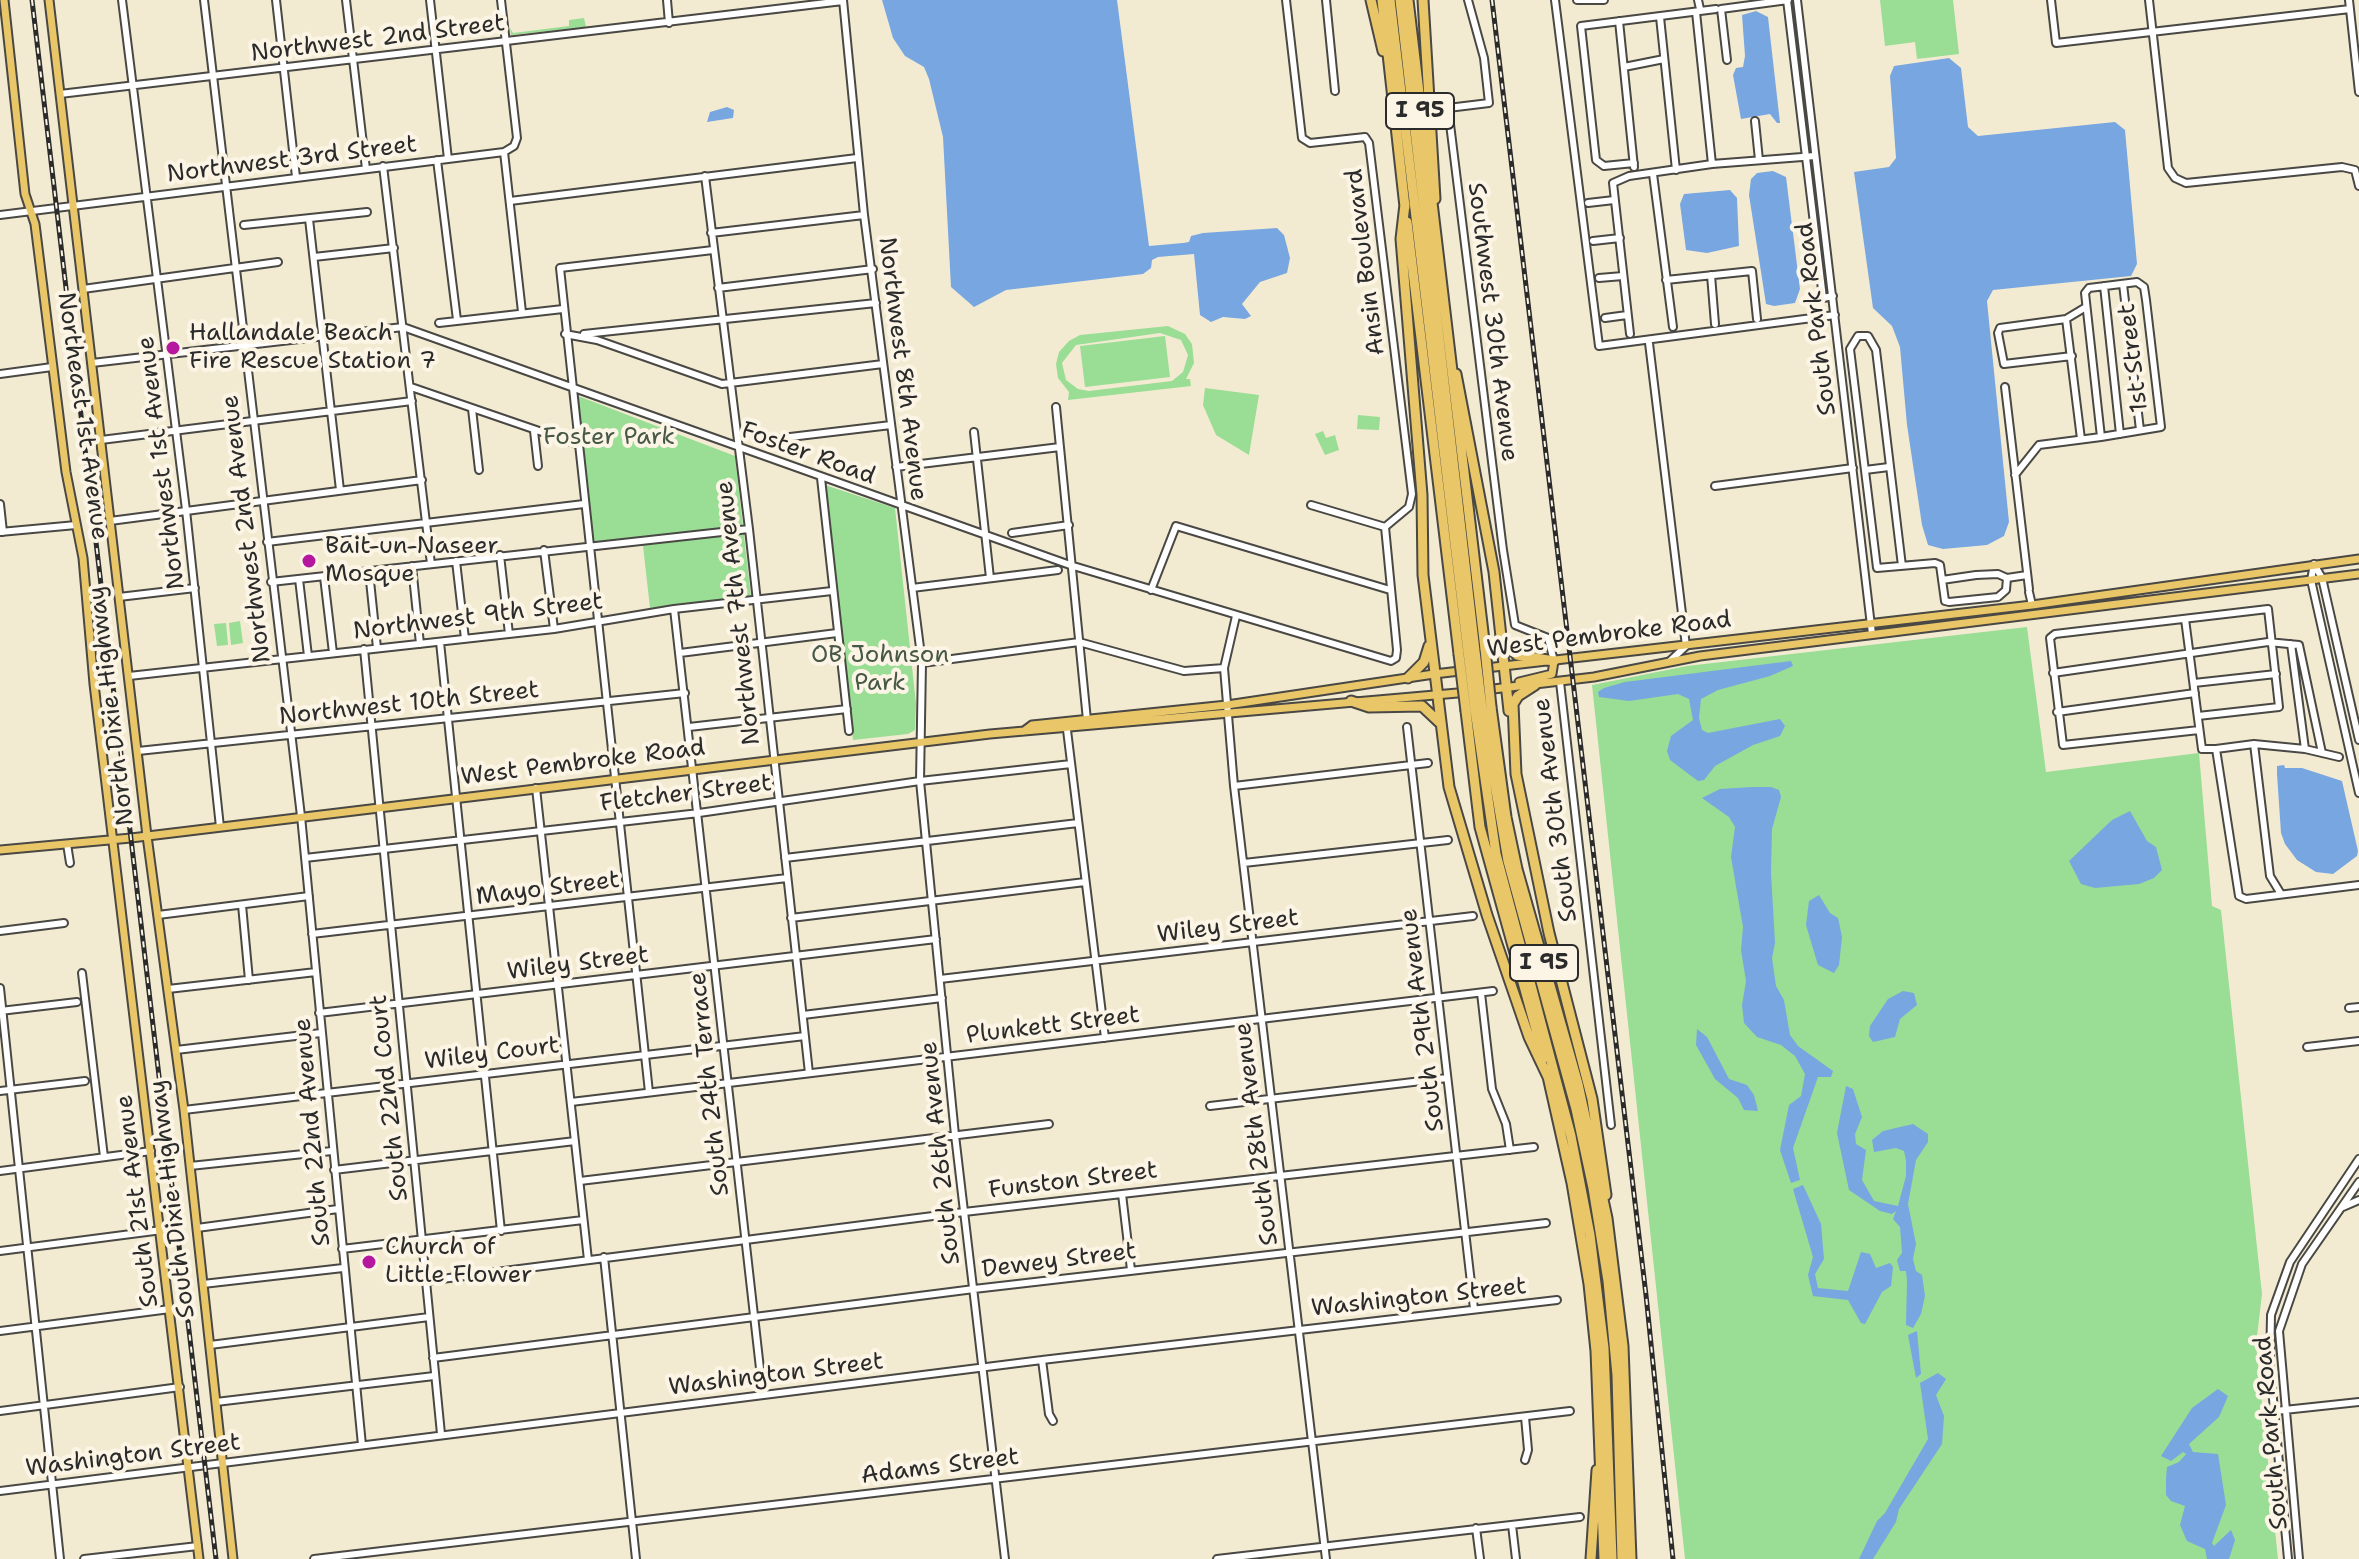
<!DOCTYPE html>
<html>
<head>
<meta charset="utf-8">
<style>
  body { margin:0 }
  canvas { display:block; background:#f3ebd1 }
</style>
</head>
<body>
<canvas width="2359" height="1559"></canvas>
<script>
const context = document.querySelector('canvas').getContext('2d');
context.lineJoin = 'round';
function fill(path, color) { context.fillStyle = color; context.fill(path, 'evenodd'); }
const toPath = rows => new Path2D(rows.map(r => 'M' + r).join(''));
function trace(path, color, width, dash) { context.strokeStyle = color; context.lineWidth = width; context.lineCap = dash ? 'butt' : 'round'; context.setLineDash(dash || []); context.stroke(path); }
function label(font, color, halo, rows, align = 'center') {
  context.font = font + ' "Shantell Sans",sans-serif'; context.lineWidth = 8; context.setLineDash([]); context.textBaseline = 'middle'; context.strokeStyle = halo; context.fillStyle = color; for (const [text, x, y, turn = 0] of rows) {
    context.save(); context.translate(x, y); context.rotate((+turn || 0) * Math.PI / 180); context.textAlign = isNaN(turn) ? turn : align; if (halo) context.strokeText(text, 0, 0); context.fillText(text, 0, 0); context.restore();
  }
}
fill(toPath([
  [1880,0,1953,0,1959,54,1917,59,1915,42,1885,46],
  [584,18,586,27,511,35,510,28,513,33,569,26,569,20],
  [1168,326,1185,334,1192,344,1194,363,1186,379,1190,379,1191,386,1068,400,1069,392,1058,378,1056,364,1059,352,1069,341,1080,335],
  [1160,333,1181,340,1188,355,1183,372,1172,381,1089,391,1078,389,1066,380,1062,363,1076,345],
  [1165,336,1170,377,1085,387,1080,346],
  [1205,388,1259,395,1249,455,1216,435,1203,405],
  [578,396,735,456,751,597,650,608,642,537,592,542],
  [1358,415,1380,417,1379,430,1357,429],
  [1323,431,1326,438,1335,435,1339,450,1325,455,1315,434],
  [825,485,895,508,916,704,915,730,908,734,853,740],
  [240,621,243,643,231,645,229,623],
  [226,623,228,645,217,646,214,624],
  [2027,627,2046,772,2199,753,2212,906,2221,910,2262,1294,2256,1345,2278,1559,1685,1559,1592,685,1687,666]
]), '#9add95');
fill(toPath([
  [882,0,1117,0,1149,246,1183,243,1189,242,1191,236,1203,233,1277,228,1284,235,1290,258,1287,273,1260,282,1242,304,1251,316,1245,319,1223,317,1211,322,1200,315,1194,254,1158,257,1152,260,1151,268,1143,274,1006,290,974,307,951,287,943,137,929,79,924,67,905,56,893,38],
  [1756,11,1768,17,1780,123,1777,123,1770,114,1741,119,1733,75,1736,68,1743,67,1745,56,1742,15],
  [1949,58,1961,68,1968,127,1978,136,2115,122,2125,130,2137,264,2131,276,1993,290,1987,301,2009,522,2004,536,1987,545,1943,549,1928,545,1922,525,1907,425,1900,347,1892,326,1873,308,1854,172,1889,167,1896,158,1890,76,1894,66],
  [727,107,734,110,733,118,707,122,710,112],
  [1773,171,1786,177,1800,289,1795,303,1774,306,1766,304,1749,195,1751,179,1757,173],
  [1730,190,1737,198,1739,246,1707,253,1686,250,1680,204,1684,194],
  [1791,661,1793,666,1770,676,1718,690,1701,699,1699,718,1702,730,1708,733,1780,719,1785,726,1780,736,1753,745,1715,766,1704,780,1698,781,1670,760,1667,751,1671,736,1693,720,1689,699,1678,694,1629,701,1599,697,1598,692,1604,688,1625,682],
  [2284,765,2285,768,2302,768,2342,781,2358,851,2357,856,2333,874,2316,872,2297,860,2285,844,2281,833,2277,774,2277,766],
  [1752,787,1771,787,1779,790,1781,797,1772,829,1771,873,1775,943,1772,958,1776,986,1784,1000,1790,1035,1798,1046,1833,1071,1831,1077,1818,1077,1793,1148,1800,1180,1791,1183,1780,1150,1789,1105,1801,1096,1805,1074,1795,1056,1781,1045,1757,1037,1744,1023,1742,1005,1746,981,1741,950,1743,927,1731,857,1735,827,1729,817,1702,798,1720,789],
  [2130,811,2147,841,2156,847,2162,870,2154,878,2139,884,2095,888,2081,884,2069,861,2112,820],
  [1819,895,1830,913,1838,918,1842,937,1839,965,1834,973,1818,965,1806,925,1809,901],
  [1903,991,1914,993,1917,1005,1900,1019,1895,1037,1873,1042,1869,1036,1870,1026,1888,999],
  [1697,1029,1707,1037,1729,1079,1747,1085,1754,1095,1758,1111,1744,1110,1738,1098,1715,1079,1696,1045],
  [1846,1086,1853,1089,1862,1117,1855,1134,1856,1144,1866,1150,1862,1180,1874,1201,1898,1206,1906,1176,1906,1160,1904,1151,1896,1148,1874,1152,1872,1140,1883,1131,1913,1124,1928,1134,1928,1142,1916,1160,1908,1204,1916,1244,1913,1259,1916,1271,1922,1275,1925,1296,1921,1314,1913,1328,1906,1325,1907,1281,1906,1271,1900,1271,1897,1260,1902,1253,1900,1227,1893,1219,1896,1211,1892,1214,1880,1211,1849,1190,1837,1133],
  [1803,1185,1821,1224,1824,1259,1815,1274,1818,1288,1848,1291,1861,1252,1870,1254,1876,1268,1890,1263,1893,1267,1891,1286,1882,1292,1865,1324,1861,1323,1848,1300,1813,1296,1808,1275,1813,1257,1793,1189],
  [1917,1331,1921,1374,1916,1378,1908,1335],
  [1938,1373,1946,1379,1936,1395,1944,1416,1942,1444,1899,1509,1896,1522,1873,1559,1859,1559,1877,1521,1885,1513,1928,1439,1920,1383],
  [2218,1389,2228,1396,2219,1417,2189,1444,2193,1452,2218,1454,2226,1505,2212,1543,2214,1546,2231,1530,2235,1540,2229,1559,2207,1559,2205,1549,2187,1541,2180,1525,2185,1506,2171,1501,2166,1495,2166,1479,2167,1467,2179,1462,2186,1454,2183,1452,2171,1461,2161,1456,2192,1408]
]), '#78a6e1');
const minor = toPath([
  [122,0,186,510,220,827],
  [204,0,301,816,362,1445],
  [276,0,296,177],
  [346,0,366,169],
  [430,0,448,159],
  [667,0,669,23],
  [843,0,864,215,922,663,920,781,955,1135,1005,1559],
  [1286,0,1302,138,1310,143,1365,137,1369,143,1412,494,1409,507,1385,527],
  [1326,0,1335,91],
  [1468,0,1484,58,1489,103,1448,108,1503,550,1515,625,1548,638,1554,661],
  [1555,0,1599,346,1835,315],
  [1577,0,1604,0],
  [1698,0,1700,9],
  [1787,0,1823,298,1833,296],
  [1797,0,1872,634],
  [2051,0,2056,43,2350,9],
  [2149,0,2168,168,2175,178,2186,183,2342,167,2355,170,2359,186],
  [2349,0,2359,92],
  [1696,12,1712,164],
  [1660,17,1676,170],
  [1619,21,1634,167],
  [1727,60,1721,9,1788,0],
  [1624,67,1664,59],
  [60,94,843,1],
  [1755,121,1759,160],
  [504,152,522,312],
  [437,160,457,320],
  [1634,163,1604,166,1596,160,1581,26,1716,9],
  [383,166,431,564],
  [1653,174,1673,327],
  [705,176,749,529,809,1073],
  [510,201,857,158],
  [1588,203,1614,200],
  [0,215,504,152,514,146,517,138,501,0],
  [309,219,340,490],
  [244,225,367,212],
  [711,233,864,215],
  [1593,241,1620,238],
  [314,257,394,248],
  [1711,275,1715,324],
  [1599,278,1623,276],
  [1666,280,1752,271,1757,319],
  [2123,284,2140,430],
  [2104,286,2120,434],
  [718,288,873,269],
  [83,289,278,262],
  [1605,318,1627,315],
  [2066,319,2081,439],
  [439,323,563,309],
  [565,334,597,340,722,384,883,364],
  [584,334,876,303],
  [1630,334,1613,183,1629,176,1712,164,1815,156],
  [1649,343,1686,646,1670,661],
  [2072,356,2004,364,1998,333,2000,328,2066,319,2086,307],
  [92,363,403,327,1070,565,1391,661,1396,658,1397,650,1385,527],
  [0,374,52,367],
  [411,387,577,444],
  [2005,387,2029,589],
  [1056,407,1087,720],
  [472,409,479,470],
  [534,431,538,466],
  [974,432,990,578],
  [101,440,412,401],
  [765,440,891,425],
  [896,467,1060,447],
  [1865,470,1889,467],
  [2015,475,2039,445,2101,437,2161,427,2146,300,2144,287,2137,282,2089,288,2085,293,2101,437],
  [821,478,849,731],
  [1715,486,1853,468],
  [0,504,3,532],
  [1311,505,1385,527],
  [110,521,422,480],
  [0,532,76,525],
  [1012,533,1069,525],
  [267,542,584,504],
  [544,550,554,629],
  [500,555,509,634],
  [456,561,465,639],
  [2314,564,2311,580,2359,793],
  [2314,564,2322,578,2359,740],
  [412,566,420,644],
  [1902,566,1876,350,1868,336,1858,336,1850,349,1877,568,1935,563,1940,565,1945,601,1949,602,1998,597,2006,590,2007,578],
  [369,571,377,648],
  [324,577,333,653],
  [299,579,308,656],
  [1942,580,1976,575,1998,574,2007,578,2027,575],
  [271,582,749,529],
  [912,588,1058,570],
  [1151,590,1176,526,1390,590],
  [2029,592,2032,605],
  [119,597,195,588],
  [674,609,763,1395],
  [1236,616,1224,668,1234,786,1326,1559],
  [2185,619,2202,749,2216,749,2239,896,2246,899,2359,885],
  [440,642,501,1231],
  [2291,644,2305,749],
  [364,649,441,1434],
  [680,653,837,633],
  [922,663,1079,642,1184,671,1224,668],
  [2053,673,2268,642,2299,645,2322,753],
  [129,676,554,629,674,609,832,591],
  [1560,682,1611,1125],
  [2194,683,2276,674],
  [2057,712,2195,693],
  [2198,716,2279,707,2268,609,2055,634,2050,638,2063,745,2199,730],
  [689,727,847,709],
  [1407,727,1474,1309],
  [1067,730,1105,1038],
  [2254,744,2270,876,2281,894],
  [2216,749,2254,744,2305,749,2339,757],
  [138,751,685,693],
  [1234,786,1428,763],
  [536,788,588,1260],
  [67,844,70,863],
  [305,858,699,813,920,781,1071,764],
  [785,858,1078,823],
  [1244,863,1448,840],
  [242,905,249,980],
  [158,915,309,896],
  [791,918,1085,882],
  [0,931,64,923],
  [312,934,787,878],
  [82,973,104,1157],
  [940,979,1473,916],
  [0,988,60,1559],
  [168,989,316,972],
  [1481,993,1492,1089,1506,1124,1510,1150],
  [2349,1008,2359,1007],
  [0,1011,77,1002],
  [319,1013,936,939],
  [803,1015,942,998],
  [2307,1047,2359,1041],
  [176,1050,321,1033],
  [0,1091,85,1081],
  [649,1092,560,268,713,250],
  [571,1102,1493,991],
  [1210,1106,1447,1078],
  [184,1110,805,1036],
  [190,1166,332,1151],
  [334,1170,575,1141],
  [0,1171,151,1151],
  [580,1181,1049,1124],
  [1122,1194,1131,1270],
  [2343,1207,2359,1200],
  [197,1228,338,1209],
  [342,1249,583,1220],
  [0,1251,162,1230],
  [604,1257,636,1559],
  [426,1281,964,1212,1534,1147],
  [203,1284,343,1268],
  [0,1331,170,1309],
  [210,1345,429,1317],
  [433,1358,974,1289,1546,1223],
  [1042,1360,1049,1414,1053,1421],
  [216,1402,434,1376],
  [0,1411,180,1387],
  [2275,1411,2359,1402],
  [1525,1417,1528,1450,1525,1460],
  [0,1491,1042,1360,1557,1300],
  [1512,1525,1516,1559],
  [1476,1528,1480,1559],
  [84,1559,198,1546],
  [314,1559,1570,1411],
  [1217,1559,1580,1517],
  [2288,1559,2270,1367,2271,1315,2290,1262,2359,1159],
  [2299,1559,2279,1331,2302,1264,2359,1182]
]);
const major = toPath([
  [4,0,25,194,35,224,66,472,83,558,94,684,199,1559],
  [49,0,147,836,184,1110,233,1559],
  [1519,682,1552,674,1554,661],
  [1485,690,1594,677,1700,656,2359,574],
  [1024,731,1032,725,1227,705,1434,674,2032,605,2359,559],
  [0,850,131,838,990,734,1469,692]
]);
const highway = toPath([
  [1371,0,1383,51],
  [1382,0,1405,207],
  [1390,0,1468,652],
  [1400,0,1475,651],
  [1408,0,1485,649],
  [1423,0,1435,199],
  [1405,204,1401,239,1422,495,1423,575,1449,787,1487,915,1529,1037,1548,1077],
  [1407,222,1459,654],
  [1456,374,1494,572,1509,711],
  [1504,641,1517,655,1554,661],
  [1408,678,1424,662,1429,646],
  [1535,685,1518,696,1513,704,1516,774,1549,933,1592,1099,1606,1195],
  [1351,701,1369,707,1422,706,1439,722],
  [1491,707,1506,817,1517,869,1578,1084,1607,1218,1623,1346,1631,1559],
  [1482,708,1508,861,1576,1109,1593,1188,1608,1281,1617,1375,1622,1559],
  [1475,710,1496,854,1571,1136,1590,1235,1604,1348,1612,1559],
  [1466,711,1480,827,1544,1058],
  [1547,1072,1572,1183,1589,1284,1596,1351,1604,1559],
  [1591,1559,1597,1470]
]);
trace(minor, '#494844', 10);
trace(major, '#494844', 11);
trace(highway, '#494844', 13);
trace(minor, '#fff', 6);
trace(major, '#e9c769', 7);
trace(highway, '#e9c769', 9);
const rail = toPath([
  [32,0,216,1559],
  [1492,0,1646,1295,1673,1559]
]);
trace(rail, '#2b2b2b', 5);
trace(rail, '#fcf5e5', 2, [6]);
const highwayBridge = toPath([
  [1485,649,1491,707],
  [1475,651,1482,708],
  [1468,652,1475,710],
  [1459,654,1466,711]
]);
trace(highwayBridge, '#494844', 13, []);
trace(highwayBridge, '#e9c769', 9);
for (const [x, y, r, color] of [
  [173,348,8,"#b5179e"],
  [309,561,8,"#b5179e"],
  [369,1262,8,"#b5179e"]
]) { const dot = new Path2D(); dot.arc(x, y, r, 0, 2 * Math.PI); context.fillStyle = color; context.fill(dot); trace(dot, '#fcf5e5', 3); }
for (const [x, y, w] of [
  [1420,111,68],
  [1544,963,68]
]) { const box = new Path2D(); box.roundRect(x - w / 2, y - 18, w, 36, 6); context.fillStyle = '#fcf5e5'; context.fill(box); trace(box, '#2b2b2b', 2); }
label('bold 22px', '#2b2b2b', null, [
  ["I 95",1420,111],
  ["I 95",1544,963]
]);
label('24px', '#2b2b2b', '#fcf5e5', [
  ["Northwest 2nd Street",378,39,-7],
  ["Northwest 3rd Street",292,160,-7],
  ["Ansin Boulevard",1366,262,-97],
  ["South Park Road",1817,319,-97],
  ["Southwest 30th Avenue",1492,322,83],
  ["1st Street",2134,358,-97],
  ["Northwest 8th Avenue",902,369,83],
  ["Northeast 1st Avenue",82,416,82],
  ["Foster Road",808,454,20],
  ["Northwest 1st Avenue",162,463,-97],
  ["Northwest 2nd Avenue",247,529,-97],
  ["Northwest 7th Avenue",739,613,-96],
  ["Northwest 9th Street",478,617,-7],
  ["West Pembroke Road",1609,635,-7],
  ["Northwest 10th Street",409,704,-6],
  ["North Dixie Highway",112,706,-97],
  ["West Pembroke Road",583,763,-7],
  ["Fletcher Street",686,794,-7],
  ["South 30th Avenue",1556,810,-97],
  ["Mayo Street",548,889,-7],
  ["Wiley Street",1228,927,-7],
  ["Wiley Street",578,964,-7],
  ["South 29th Avenue",1423,1020,-97],
  ["Plunkett Street",1053,1026,-7],
  ["Wiley Court",492,1054,-7],
  ["South 24th Terrace",710,1084,-96],
  ["South 22nd Court",390,1098,-96],
  ["South 22nd Avenue",313,1132,-95],
  ["South 28th Avenue",1257,1134,-97],
  ["South 26th Avenue",941,1153,-96],
  ["Funston Street",1073,1181,-7],
  ["South Dixie Highway",173,1199,-97],
  ["South 21st Avenue",138,1201,-97],
  ["Dewey Street",1059,1261,-7],
  ["Washington Street",1419,1298,-6],
  ["Washington Street",776,1375,-7],
  ["South Park Road",2272,1433,-95],
  ["Washington Street",133,1456,-7],
  ["Adams Street",940,1467,-7]
]);
label('24px', '#2b2b2b', '#fcf5e5', [
  ["Hallandale Beach",189,334],
  ["Fire Rescue Station 7",189,362],
  ["Bait-un-Naseer",325,547],
  ["Mosque",325,575],
  ["Church of",385,1248],
  ["Little Flower",385,1276]
], 'left');
label('24px', '#475846', '#fcf5e5', [
  ["Foster Park",609,438],
  ["OB Johnson",880,656],
  ["Park",880,684]
]);
</script>
</body>
</html>
